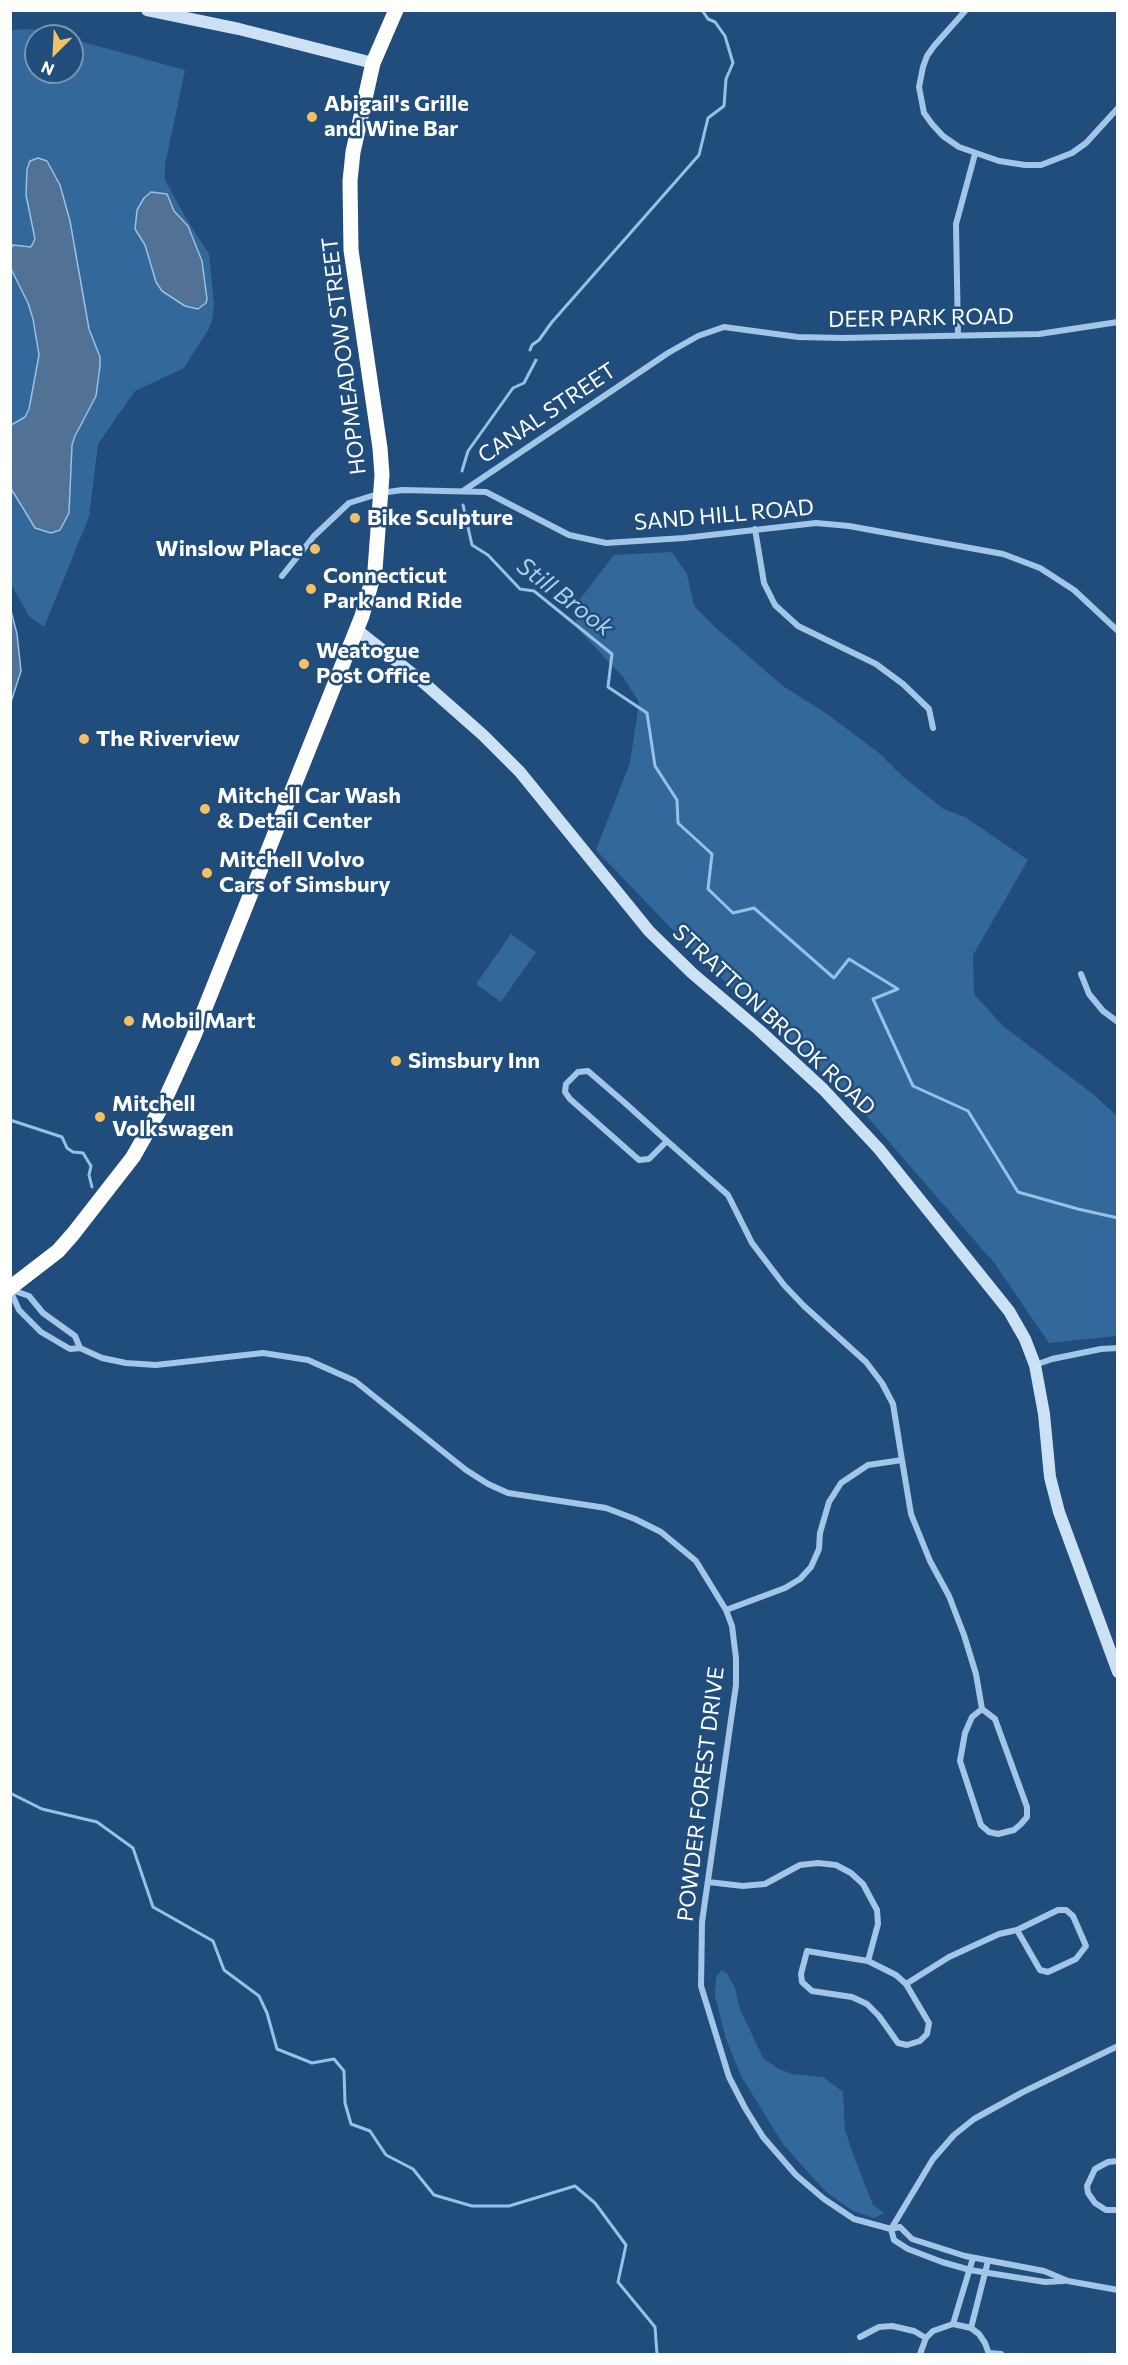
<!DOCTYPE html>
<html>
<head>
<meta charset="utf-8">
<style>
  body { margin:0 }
  #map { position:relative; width:1128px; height:2365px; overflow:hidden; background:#204d7c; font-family:Commissioner,sans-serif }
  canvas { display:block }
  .frame { position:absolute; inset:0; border:12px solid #fff; pointer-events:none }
  .north { position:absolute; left:24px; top:24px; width:60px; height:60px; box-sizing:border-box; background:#204d7c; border:2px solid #7994b0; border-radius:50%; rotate:204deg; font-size:16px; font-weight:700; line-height:24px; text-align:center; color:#fff }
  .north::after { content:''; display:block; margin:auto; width:21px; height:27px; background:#f3c164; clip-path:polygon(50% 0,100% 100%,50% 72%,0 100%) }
</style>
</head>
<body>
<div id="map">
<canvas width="1128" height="2365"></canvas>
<div class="frame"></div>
<div class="north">N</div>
</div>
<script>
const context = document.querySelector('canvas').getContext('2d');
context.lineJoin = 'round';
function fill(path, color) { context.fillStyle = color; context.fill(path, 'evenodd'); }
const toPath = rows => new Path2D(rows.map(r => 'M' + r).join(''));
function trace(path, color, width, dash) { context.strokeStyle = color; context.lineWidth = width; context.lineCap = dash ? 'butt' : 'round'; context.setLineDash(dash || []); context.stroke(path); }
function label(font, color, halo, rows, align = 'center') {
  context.font = font + ' Commissioner,sans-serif'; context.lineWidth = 5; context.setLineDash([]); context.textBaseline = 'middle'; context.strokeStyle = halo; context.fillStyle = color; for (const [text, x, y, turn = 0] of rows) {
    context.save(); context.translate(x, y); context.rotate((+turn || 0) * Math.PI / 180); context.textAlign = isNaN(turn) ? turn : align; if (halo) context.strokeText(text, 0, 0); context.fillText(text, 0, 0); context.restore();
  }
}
fill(toPath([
  [31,29,60,36,36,36,36,72,72,72,72,39,185,70,165,165,165,180,186,218,209,254,214,304,212,321,208,330,184,368,135,391,98,444,89,517,44,627,29,616,11,584,10,487,24,513,69,513,72,445,87,412,100,357,89,329,70,221,56,177,27,169,26,195,35,239,31,247,13,245,11,248,11,30],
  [147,194,167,194,174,211,188,226,202,261,207,295,185,306,162,290,156,282,145,245,135,229,137,210],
  [10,269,28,303,33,319,39,355,29,409,25,417,11,425],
  [672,552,687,574,694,606,716,628,783,686,827,714,879,753,902,776,944,809,965,817,1028,860,973,955,974,994,1003,1026,1093,1094,1117,1116,1117,1336,1049,1343,995,1264,864,1113,695,953,596,850,630,763,639,702,623,677,577,628,574,607,614,555],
  [511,934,536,952,501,1002,476,984],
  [722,1970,727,1974,735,1988,740,2009,763,2058,779,2069,792,2074,823,2077,843,2092,845,2130,853,2154,873,2205,884,2213,874,2218,853,2211,825,2191,783,2144,741,2076,726,2039,715,1996,716,1977]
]), '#33689a');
const water = toPath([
  [38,158,47,161,60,185,70,221,89,329,100,357,100,366,96,396,75,436,72,445,69,513,60,530,51,533,35,528,10,487,11,425,25,417,29,409,39,355,33,319,28,303,11,269,11,248,13,245,31,247,35,239,26,195,27,169,30,161,38,158],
  [151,192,167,194,174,211,188,226,202,261,207,299,206,303,198,309,185,306,162,291,156,282,145,245,135,229,137,210,144,198,151,192],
  [11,611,17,634,21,671,11,702,11,611]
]);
fill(water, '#517294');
trace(water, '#97c1e7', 1.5);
trace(toPath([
  [530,350,532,345,539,340,552,322,699,155,708,118,724,106,726,79,733,63,725,36,715,22,708,19,702,10],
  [462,471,468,451,513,388,524,383,536,360],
  [463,505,472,545,488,555,520,589,534,591,612,654,608,687,647,713,655,766,677,800,678,823,712,854,708,889,733,913,754,908,834,978,849,959,898,989,873,999,913,1086,968,1111,1018,1192,1078,1209,1118,1218],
  [10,1120,62,1137,67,1148,73,1152,83,1153,91,1166,89,1175,92,1187],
  [10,1793,42,1809,97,1822,133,1848,153,1907,213,1941,224,1970,259,1996,267,2013,277,2049,312,2063,334,2059,344,2071,345,2103,351,2124,370,2131,386,2155,413,2169,434,2195,472,2206,509,2206,575,2186,595,2203,626,2245,618,2282,655,2327,657,2354]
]), '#97c1e7', 3);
trace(toPath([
  [966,10,934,46,927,56,923,67,919,87,924,113,932,124,943,136,959,147,999,161,1025,165,1041,165,1072,153,1086,143,1118,108],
  [958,336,956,224,975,154],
  [463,491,668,353,698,336,724,327,798,337,842,338,1039,334,1118,322],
  [755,529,764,583,775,605,798,626,876,664,903,684,929,709,933,728],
  [282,576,314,536,349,503,381,493,402,490,486,492,569,535,606,543,684,538,816,523,849,526,1003,554,1040,568,1074,590,1118,631],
  [1081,974,1089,994,1103,1011,1118,1022],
  [667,1141,649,1159,639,1160,570,1099,565,1092,566,1084,578,1072,588,1071,625,1103,667,1141,728,1195,752,1243,784,1285,804,1306,866,1362,882,1383,893,1404,902,1460],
  [10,1290,19,1310,41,1332,70,1349,80,1348,102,1358,126,1363,156,1365,263,1353,308,1360,355,1381,466,1470,488,1484,508,1493,606,1508,635,1519,661,1532,696,1561,726,1610,732,1626,736,1658,736,1685,702,1922,701,1986,729,2077,745,2108,763,2137,796,2175,824,2199,854,2219,891,2229,900,2227,912,2239,965,2256,1044,2271,1068,2281,1118,2290],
  [12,1290,29,1296,43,1313,75,1336,80,1348],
  [1035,1365,1052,1359,1101,1349,1118,1348],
  [726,1610,785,1588,800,1579,811,1567,819,1549,820,1533,829,1502,841,1483,868,1465,902,1460,911,1514,930,1561,949,1596,964,1635,976,1674,982,1709],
  [982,1709,995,1719,1027,1807,1027,1817,1021,1824,1014,1830,998,1834,989,1832,981,1825,960,1761,965,1733,972,1717,982,1709],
  [708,1882,743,1886,765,1884,800,1865,818,1863,836,1865,851,1873,863,1884,877,1910,878,1924,868,1961,807,1951,801,1974,802,1982,812,1991,852,1997,867,2004,879,2016,898,2043,907,2045,920,2041,927,2034,929,2023,906,1984,896,1975,868,1961],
  [906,1984,949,1957,999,1934,1017,1930,1058,1910,1066,1910,1073,1916,1086,1946,1076,1959,1048,1972,1040,1970,1017,1930],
  [1118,2161,1108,2162,1095,2169,1087,2186,1088,2193,1095,2203,1106,2210,1118,2210],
  [891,2229,933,2159,954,2135,974,2119,1023,2092,1118,2046],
  [891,2229,894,2240,908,2249,942,2262,970,2270,1045,2282,1064,2281],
  [953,2324,973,2258],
  [971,2328,988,2261],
  [860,2337,879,2327,892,2326,914,2331,926,2338],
  [989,2353,1001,2354],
  [920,2354,926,2338,933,2331,953,2324,971,2328,979,2334,985,2343,989,2354]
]), '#a3c5e6', 6);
trace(toPath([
  [147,10,239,29,373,63],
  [357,630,424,683,483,735,520,772,649,931,692,973,759,1030,823,1089,879,1149,1009,1311,1025,1339,1035,1365,1044,1414,1050,1477,1059,1512,1118,1672]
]), '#cde1f5', 12);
trace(toPath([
  [10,1288,58,1251,73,1234,133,1157,163,1104,193,1038,362,616,375,570,382,475,380,448,351,250,350,181,353,152,373,63,396,10]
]), '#fff', 15);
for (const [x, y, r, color] of [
  [312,117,6,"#f3c164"],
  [355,518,6,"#f3c164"],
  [315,549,6,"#f3c164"],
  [311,589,6,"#f3c164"],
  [304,664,6,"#f3c164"],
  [84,739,6,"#f3c164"],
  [205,809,6,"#f3c164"],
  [207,873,6,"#f3c164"],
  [129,1021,6,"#f3c164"],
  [396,1061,6,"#f3c164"],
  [100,1117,6,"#f3c164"]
]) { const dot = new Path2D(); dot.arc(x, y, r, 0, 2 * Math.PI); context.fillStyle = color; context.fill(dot); trace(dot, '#204d7c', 2); }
label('bold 22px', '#fff', '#204d7c', [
  ["Abigail's Grille",324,104],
  ["and Wine Bar",324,129],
  ["Bike Sculpture",367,518],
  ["Winslow Place",303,549,"right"],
  ["Connecticut",323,576],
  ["Park and Ride",323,601],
  ["Weatogue",316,651],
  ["Post Office",316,676],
  ["The Riverview",96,739],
  ["Mitchell Car Wash",217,796],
  ["& Detail Center",217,821],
  ["Mitchell Volvo",219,860],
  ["Cars of Simsbury",219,885],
  ["Mobil Mart",141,1021],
  ["Simsbury Inn",408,1061],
  ["Mitchell",112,1104],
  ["Volkswagen",112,1129]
], 'left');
label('22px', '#fff', '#204d7c', [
  ["DEER PARK ROAD",921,318,-1],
  ["HOPMEADOW STREET",344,356,-97],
  ["CANAL STREET",547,413,-34],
  ["SAND HILL ROAD",724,515,-5],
  ["STRATTON BROOK ROAD",774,1020,43],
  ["POWDER FOREST DRIVE",701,1794,-83]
]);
label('italic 24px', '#aecfee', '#204d7c', [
  ["Still Brook",565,597,37]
]);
</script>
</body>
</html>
